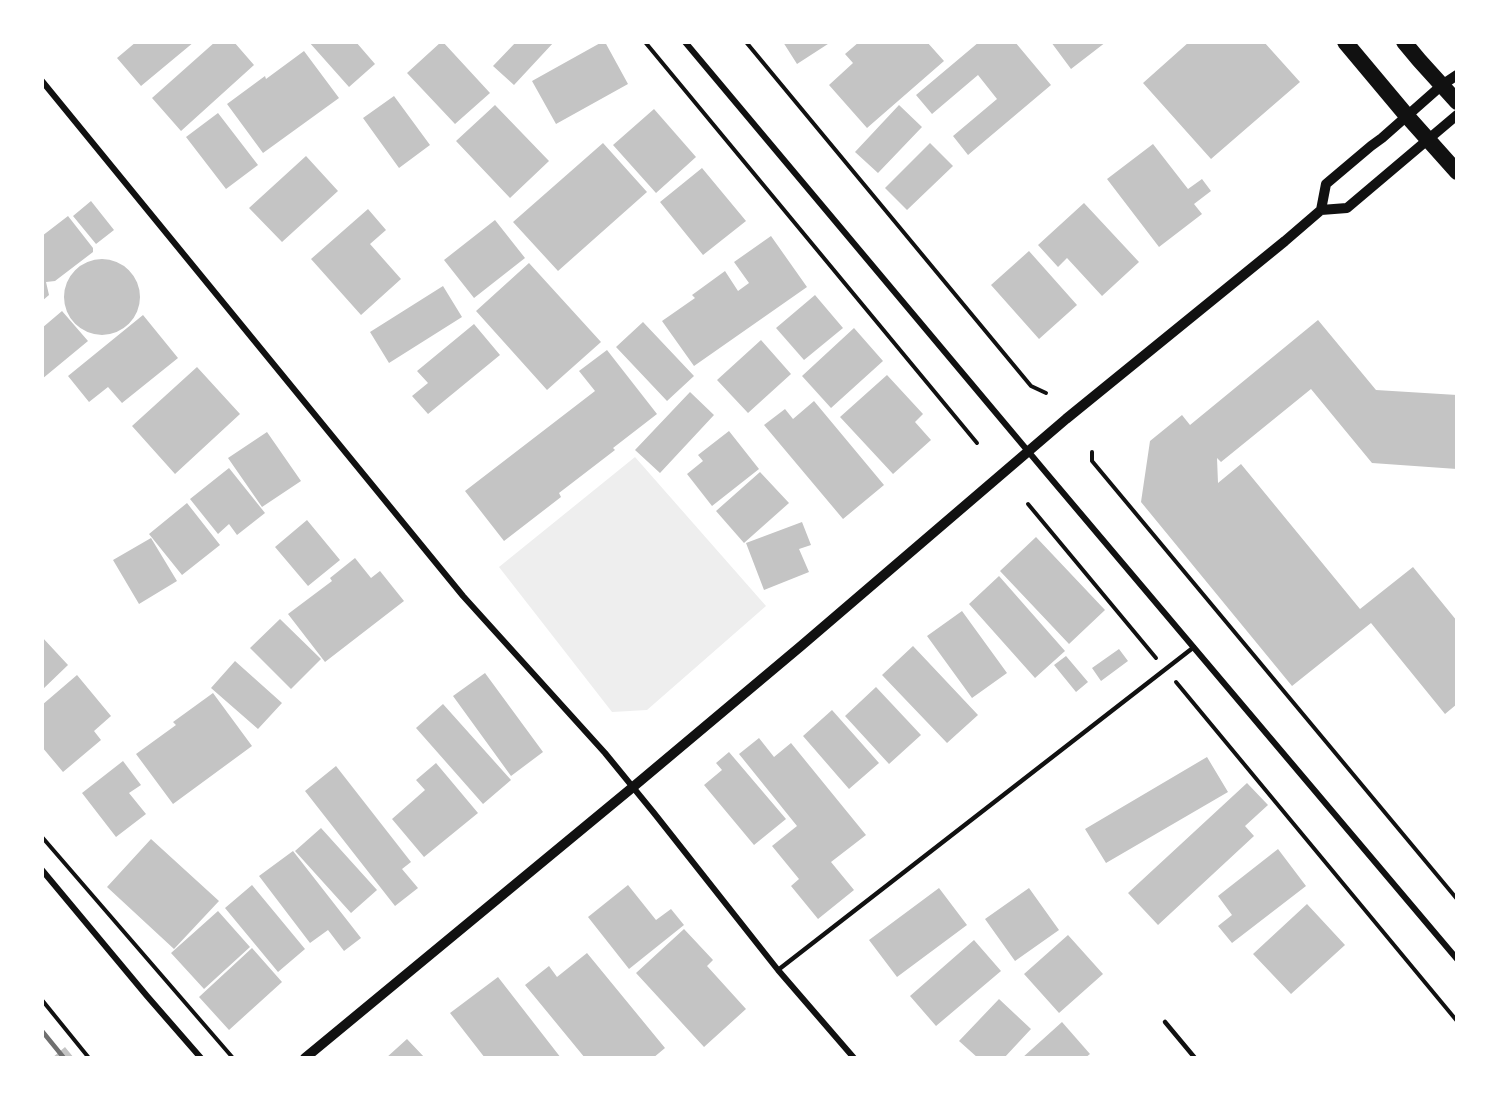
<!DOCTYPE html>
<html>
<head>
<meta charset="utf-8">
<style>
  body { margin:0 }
  #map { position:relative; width:1499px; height:1100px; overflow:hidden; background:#fff; font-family:"PT Sans",sans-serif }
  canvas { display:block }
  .frame { position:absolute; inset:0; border:44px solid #fff; pointer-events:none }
</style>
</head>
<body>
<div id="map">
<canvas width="1499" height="1100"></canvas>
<div class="frame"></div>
</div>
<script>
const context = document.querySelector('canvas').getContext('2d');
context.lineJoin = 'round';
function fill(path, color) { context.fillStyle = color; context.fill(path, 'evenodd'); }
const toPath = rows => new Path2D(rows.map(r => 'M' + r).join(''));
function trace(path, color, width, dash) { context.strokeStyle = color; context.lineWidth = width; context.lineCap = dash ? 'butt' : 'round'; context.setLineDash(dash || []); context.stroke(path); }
fill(toPath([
  [635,457,766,606,647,710,612,712,499,567]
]), '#eee');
fill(toPath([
  [136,42,194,42,141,86,117,58],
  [215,42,234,42,254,65,181,131,152,98],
  [309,42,356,42,375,64,349,87],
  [441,42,443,42,490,93,455,124,407,73],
  [516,42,554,42,514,85,493,66],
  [602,42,605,42,628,84,556,124,532,81],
  [783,42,831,42,797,64],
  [859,42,927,42,944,61,867,128,829,85,853,63,845,54],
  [979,42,1015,42,1051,85,968,155,953,136,997,99,978,75,932,114,916,95],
  [1051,42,1106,42,1071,69],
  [1189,42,1264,42,1300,82,1211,159,1143,83],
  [304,51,339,98,263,153,227,104,265,76,266,79],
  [394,96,430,145,399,168,363,118],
  [495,105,549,161,510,198,456,141],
  [899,105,922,127,878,173,855,152],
  [654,109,696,157,656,193,613,145],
  [218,113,258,165,226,189,186,137],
  [603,143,647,192,558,271,513,222],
  [930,143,953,166,907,210,885,188],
  [1153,144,1188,189,1202,179,1211,191,1194,204,1202,214,1159,247,1107,179],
  [306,156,338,191,282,242,249,208],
  [702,168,746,221,703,255,660,202],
  [91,201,114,230,96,244,73,216],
  [1084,203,1139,262,1102,296,1067,258,1058,267,1038,245],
  [368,209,386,230,370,244,401,279,361,315,311,259],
  [68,216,93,248,93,252,55,281,46,282,49,295,42,301,42,236],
  [495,220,525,258,474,298,444,260],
  [771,236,807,287,694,366,662,321,695,298,692,295,725,271,738,291,749,283,734,262],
  [1029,251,1077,305,1039,339,991,285],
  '64 297a38 38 0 1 1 76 0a38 38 0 1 1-76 0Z',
  [529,263,601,342,547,390,476,311],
  [443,286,462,317,389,363,370,332],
  [815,295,843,328,804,360,776,328],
  [62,311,88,341,42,379,42,328],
  [143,315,178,358,122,403,108,387,89,402,68,376],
  [1318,320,1376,390,1457,395,1457,469,1372,463,1311,389,1221,462,1217,458,1218,483,1241,464,1360,609,1413,567,1457,621,1457,704,1445,714,1371,623,1292,686,1141,502,1150,441,1182,415,1190,425],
  [643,322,694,376,667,401,616,347],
  [474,324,500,355,428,414,412,396,428,383,417,371],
  [854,328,883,361,831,408,802,376],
  [761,340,791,374,748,413,717,380],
  [607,350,657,414,613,448,615,450,559,493,561,497,504,541,465,491,595,391,579,371],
  [197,367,240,414,175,474,132,426],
  [887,375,923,414,915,422,931,440,893,474,840,417],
  [690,392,714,415,660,473,635,450],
  [814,401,884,485,843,519,764,425,785,409,793,419],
  [729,431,759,469,712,506,687,474,703,461,698,455],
  [267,432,301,481,262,507,228,458],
  [229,468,265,513,237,535,229,524,218,534,190,499],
  [760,472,789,503,744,543,716,511],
  [187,503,220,545,182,575,149,534],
  [307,520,340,560,308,586,275,547],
  [802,522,811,545,799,549,809,572,764,590,746,543],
  [1036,537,1105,610,1069,644,1000,571],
  [151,538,177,581,139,604,113,560],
  [355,558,371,578,380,571,404,601,325,662,288,614,332,581,330,578],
  [999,576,1065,651,1035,678,969,604],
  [962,611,1007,673,972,698,927,636],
  [280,619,321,659,291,689,250,648],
  [42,637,68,665,42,690],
  [913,646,978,715,947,743,882,675],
  [1119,649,1128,661,1101,681,1092,668],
  [1066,656,1088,682,1076,692,1054,665],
  [235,661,282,703,258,729,211,688],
  [485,673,543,752,511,776,453,696],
  [77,675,111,716,94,731,101,740,63,772,42,747,42,705],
  [876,687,921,735,889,764,845,716],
  [213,693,252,746,173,804,136,754,176,725,173,722],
  [443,704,511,780,483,804,416,728],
  [832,710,879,763,849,789,803,736],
  [759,738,774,757,791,743,866,835,831,862,854,890,818,919,791,886,799,879,772,846,797,826,739,754],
  [729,752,786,819,754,845,704,785,722,770,716,763],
  [1207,757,1228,792,1106,863,1085,829],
  [123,761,141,785,129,793,146,814,116,837,82,793],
  [436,763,478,813,424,857,392,819,425,790,416,780],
  [336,766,411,862,402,869,418,888,395,906,305,791],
  [1247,783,1268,805,1245,826,1254,836,1158,925,1128,893],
  [321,828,377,890,351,913,295,851],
  [151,839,219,901,174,949,107,887],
  [1278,849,1306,886,1232,943,1218,926,1232,915,1218,896],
  [293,851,361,938,344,951,328,930,310,943,259,876],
  [252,885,305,949,278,972,225,908],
  [628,885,656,920,671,909,684,925,629,969,588,917],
  [939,888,967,925,897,977,869,940],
  [1029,888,1059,930,1015,961,985,919],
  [1307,904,1345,945,1291,994,1253,954],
  [218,911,250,947,204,989,171,953],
  [684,929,713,960,707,966,746,1009,704,1047,636,973],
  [1068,935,1103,974,1059,1013,1024,974],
  [974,940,1001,971,936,1026,910,996],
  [252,948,282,982,229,1030,199,997],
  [587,953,665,1048,653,1058,585,1058,525,985,549,966,557,977],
  [498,977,561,1058,485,1058,450,1013],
  [999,999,1031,1029,1004,1058,978,1058,959,1041],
  [1062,1022,1090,1054,1085,1058,1022,1058],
  [407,1039,425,1058,386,1058],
  [65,1047,74,1058,52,1058]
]), '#c4c4c4');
trace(toPath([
  [645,42,977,443],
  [746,42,1031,386,1046,393],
  [1092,452,1092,461,1457,899],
  [1028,504,1156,658],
  [1176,682,1457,1021],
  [42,837,233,1058],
  [42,1000,89,1058]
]), '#111', 4);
trace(toPath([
  [778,970,1194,647],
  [1165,1022,1195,1058]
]), '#111', 4.5);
trace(toPath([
  [685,42,1048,475,1457,959],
  [42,81,463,596,605,753,654,813,778,970,854,1058],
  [42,870,147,996,201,1058]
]), '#111', 6);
trace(toPath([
  [1321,210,1347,208,1457,115],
  [305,1058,633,787,801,646,1066,419,1285,241,1321,210,1326,184,1371,146,1382,138,1442,85,1457,75]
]), '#111', 10);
trace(toPath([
  [1345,42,1407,116,1457,172],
  [1404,42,1419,60,1457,102]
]), '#111', 16);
trace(toPath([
  [42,1031,64,1058]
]), '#707070', 4.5);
</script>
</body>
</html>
